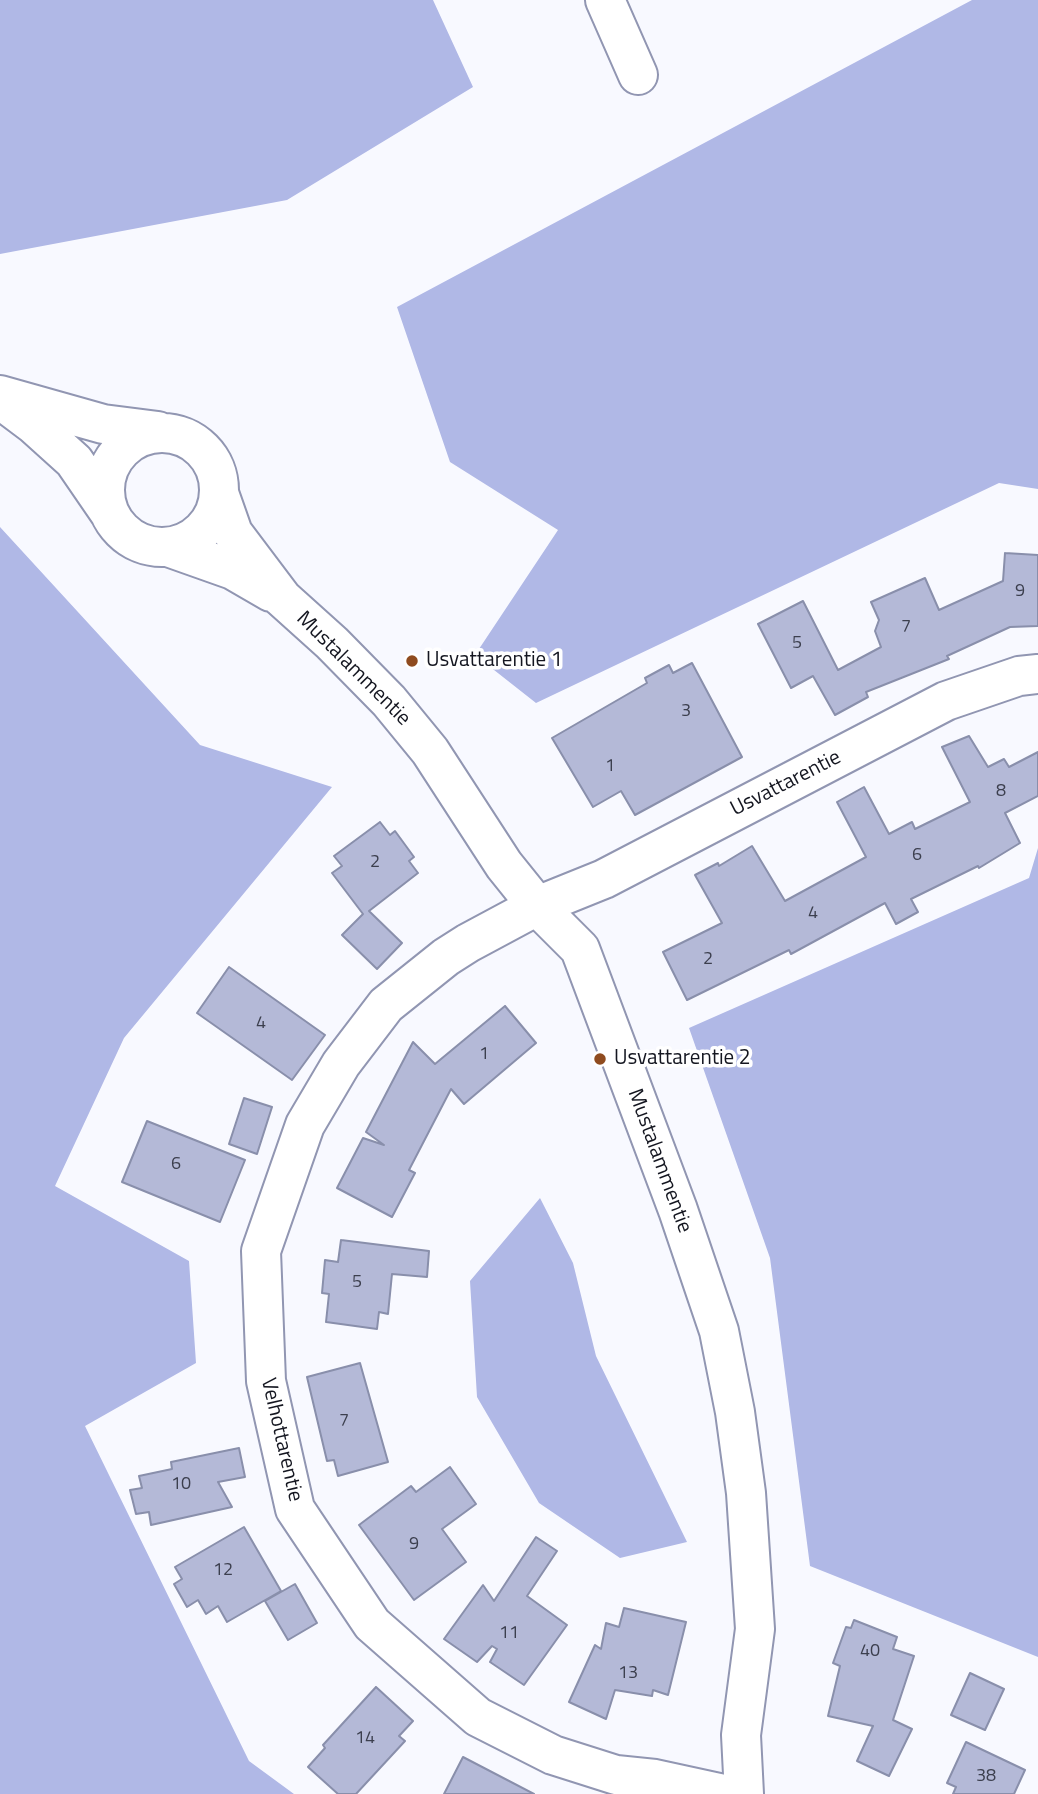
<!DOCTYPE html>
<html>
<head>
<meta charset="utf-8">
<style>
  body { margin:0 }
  canvas { display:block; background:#f8f9ff }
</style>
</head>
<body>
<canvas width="1038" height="1794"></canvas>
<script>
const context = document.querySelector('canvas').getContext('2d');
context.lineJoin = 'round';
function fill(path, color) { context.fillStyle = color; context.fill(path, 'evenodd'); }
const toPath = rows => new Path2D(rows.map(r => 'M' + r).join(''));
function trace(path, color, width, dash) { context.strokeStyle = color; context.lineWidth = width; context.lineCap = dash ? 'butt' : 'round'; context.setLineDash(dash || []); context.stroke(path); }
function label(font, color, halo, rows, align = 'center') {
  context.font = font + ' "Titillium Web",sans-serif'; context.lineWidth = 7; context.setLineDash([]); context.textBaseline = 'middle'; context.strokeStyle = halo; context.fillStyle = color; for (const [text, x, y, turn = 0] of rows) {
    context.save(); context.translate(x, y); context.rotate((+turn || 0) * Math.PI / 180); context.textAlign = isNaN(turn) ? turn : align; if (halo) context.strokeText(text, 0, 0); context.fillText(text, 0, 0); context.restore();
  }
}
fill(toPath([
  [0,0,433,0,473,87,287,200,0,254],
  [972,0,1038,0,1038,489,999,483,536,703,475,655,558,530,450,462,397,307],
  [0,527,200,745,332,787,124,1038,55,1186,189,1261,196,1363,85,1426,249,1761,294,1794,0,1794],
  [1038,848,1038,1657,810,1566,770,1258,689,1028,1029,878],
  [540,1198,573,1263,596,1356,687,1542,620,1558,539,1503,477,1397,470,1281]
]), '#b0b8e6');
const building = toPath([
  [1005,553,1038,555,1038,626,1010,627,947,656,949,659,866,692,868,697,835,715,813,676,791,688,758,624,803,601,838,670,881,647,875,631,879,620,871,602,925,578,939,610,1003,581,1005,553],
  [692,663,742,757,635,815,621,791,593,807,552,738,647,683,645,678,669,665,673,673,692,663],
  [969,736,988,767,1004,759,1009,767,1038,752,1038,796,1005,813,1020,843,979,868,978,866,911,899,918,912,896,924,885,903,791,954,789,950,687,1000,663,952,722,923,695,875,718,863,719,866,752,846,785,901,866,857,837,802,864,787,889,834,912,822,915,829,970,802,942,747,969,736],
  [380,822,390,835,395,831,414,857,409,861,418,873,369,911,402,943,377,969,342,935,363,914,332,873,342,866,334,856,380,822],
  [229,967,325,1035,292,1080,197,1013,229,967],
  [505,1006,536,1043,464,1104,451,1089,409,1170,415,1173,392,1217,337,1188,363,1138,384,1145,366,1132,413,1042,435,1064,505,1006],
  [244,1098,272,1107,257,1154,229,1144,244,1098],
  [147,1121,245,1160,220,1222,122,1182,147,1121],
  [341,1240,429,1251,427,1277,392,1274,388,1314,379,1312,377,1329,326,1322,329,1294,322,1293,325,1260,338,1262,341,1240],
  [360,1363,388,1462,338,1476,334,1460,327,1461,307,1377,360,1363],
  [239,1448,245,1477,218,1482,232,1507,151,1525,149,1512,136,1514,130,1490,142,1488,139,1476,172,1469,171,1462,239,1448],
  [450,1467,476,1504,442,1529,466,1562,414,1600,359,1525,411,1486,416,1492,450,1467],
  [244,1527,281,1591,227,1622,218,1606,206,1614,198,1600,187,1607,174,1584,182,1579,175,1567,244,1527],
  [536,1537,557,1551,527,1596,567,1625,524,1685,490,1662,497,1649,492,1646,477,1662,444,1639,483,1585,494,1601,536,1537],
  [295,1584,317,1623,288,1640,265,1601,295,1584],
  [624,1608,686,1622,668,1695,653,1690,652,1696,615,1690,606,1719,569,1702,595,1645,601,1649,606,1623,619,1627,624,1608],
  [854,1620,897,1637,893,1649,914,1656,893,1720,912,1729,889,1776,857,1761,873,1726,828,1716,840,1666,833,1663,846,1627,851,1628,854,1620],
  [970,1673,1004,1689,985,1730,951,1715,970,1673],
  [376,1687,413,1721,399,1736,405,1741,356,1794,338,1794,308,1767,325,1748,323,1745,376,1687],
  [966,1742,1025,1770,1014,1794,953,1794,956,1787,947,1783,966,1742],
  [463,1757,534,1794,444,1794,463,1757]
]);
fill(building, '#b4b9d7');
trace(building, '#898fab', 2);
const minor = toPath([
  [605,0,638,75],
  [0,395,103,424,158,431],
  [5,403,33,424,74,461,109,512],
  '105 490a57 57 0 1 1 114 0a57 57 0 1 1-114 0Z',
  [220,496,233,533,282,598,332,643,389,701,430,751,504,865,537,906,580,949,678,1210,719,1331,735,1412,746,1493,755,1629,741,1735,744,1794],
  [168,547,233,570,271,592],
  [724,1794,655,1779,616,1775,553,1755,478,1717,372,1624,295,1509,266,1381,261,1251,305,1125,341,1064,386,1005,446,957,468,943,537,906,604,879,946,701,1019,676,1038,674]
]);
trace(minor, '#9196b2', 42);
trace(minor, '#fff', 38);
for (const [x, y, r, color] of [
  [412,661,7,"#8f4b1f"],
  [600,1059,7,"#8f4b1f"]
]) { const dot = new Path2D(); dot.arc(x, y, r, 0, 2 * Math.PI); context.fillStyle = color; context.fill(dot); trace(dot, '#fff', 2.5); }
label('18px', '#3c3f4e', null, [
  ["9",1020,592],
  ["7",906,628],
  ["5",797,644],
  ["3",686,712],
  ["1",610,767],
  ["8",1001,792],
  ["6",917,856],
  ["2",375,863],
  ["4",813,914],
  ["2",708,960],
  ["4",261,1024],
  ["1",484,1055],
  ["6",176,1165],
  ["5",357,1283],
  ["7",344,1422],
  ["10",181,1485],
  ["9",414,1545],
  ["12",223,1571],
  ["11",509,1634],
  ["40",870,1652],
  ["13",628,1674],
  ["14",365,1739],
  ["38",986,1777]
]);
label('21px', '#141620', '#fff', [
  ["Usvattarentie 1",426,661],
  ["Usvattarentie 2",614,1059]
], 'left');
label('21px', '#141620', '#fff', [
  ["Mustalammentie",353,669,45],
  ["Usvattarentie",786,784,-27],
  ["Mustalammentie",659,1161,70],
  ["Velhottarentie",281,1440,77]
]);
</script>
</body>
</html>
